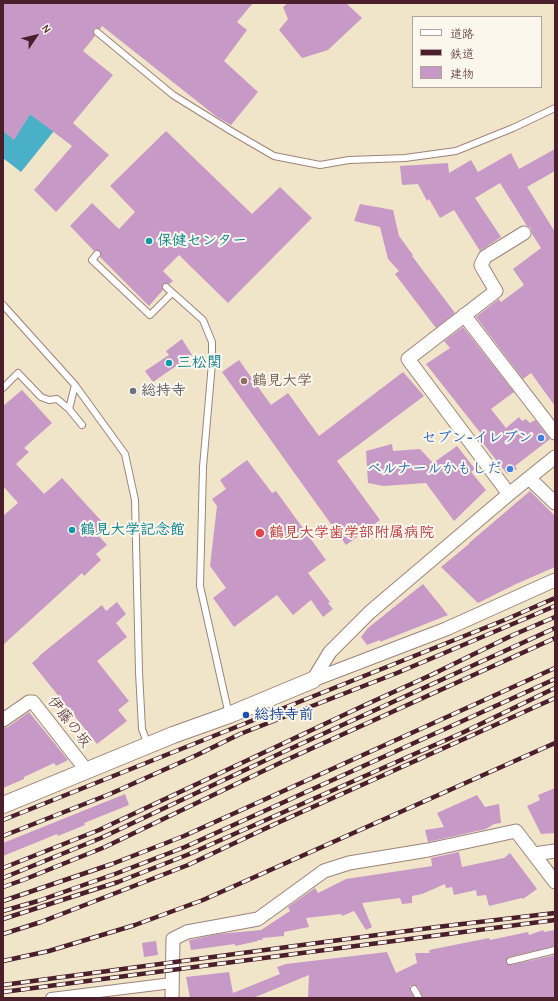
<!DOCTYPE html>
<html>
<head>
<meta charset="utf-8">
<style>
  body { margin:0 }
  #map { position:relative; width:558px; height:1001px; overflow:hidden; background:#f1e5c9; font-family:"Comic Neue","Klee One",sans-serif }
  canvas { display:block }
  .frame { position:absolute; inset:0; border:4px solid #4a1f2b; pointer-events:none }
  .legend { position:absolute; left:412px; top:16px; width:130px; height:72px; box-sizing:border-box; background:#fbf7ec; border:1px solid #b4a19f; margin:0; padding:5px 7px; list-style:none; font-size:12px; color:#4a1f2b }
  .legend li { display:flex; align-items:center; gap:8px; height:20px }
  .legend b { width:20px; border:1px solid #b4a19f }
  .north { position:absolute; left:16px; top:16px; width:40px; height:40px; -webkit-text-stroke:3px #fbf7ec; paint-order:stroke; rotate:55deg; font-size:11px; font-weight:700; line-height:16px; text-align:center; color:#4a1f2b }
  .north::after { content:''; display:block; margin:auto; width:14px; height:18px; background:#4a1f2b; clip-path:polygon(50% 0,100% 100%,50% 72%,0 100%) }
</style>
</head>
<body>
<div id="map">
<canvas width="558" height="1001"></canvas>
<div class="frame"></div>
<ul class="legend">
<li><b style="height:5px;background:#fff"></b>道路</li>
<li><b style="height:5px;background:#4a1f2b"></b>鉄道</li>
<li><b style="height:11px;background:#c799c7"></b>建物</li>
</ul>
<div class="north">N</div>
</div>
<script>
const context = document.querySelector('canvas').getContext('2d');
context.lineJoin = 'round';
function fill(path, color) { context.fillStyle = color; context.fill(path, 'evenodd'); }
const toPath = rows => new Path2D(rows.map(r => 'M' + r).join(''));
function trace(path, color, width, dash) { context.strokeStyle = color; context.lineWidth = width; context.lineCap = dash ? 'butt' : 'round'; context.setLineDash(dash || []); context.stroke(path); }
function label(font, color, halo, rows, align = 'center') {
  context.font = font + ' "Comic Neue","Klee One",sans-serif'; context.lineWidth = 4; context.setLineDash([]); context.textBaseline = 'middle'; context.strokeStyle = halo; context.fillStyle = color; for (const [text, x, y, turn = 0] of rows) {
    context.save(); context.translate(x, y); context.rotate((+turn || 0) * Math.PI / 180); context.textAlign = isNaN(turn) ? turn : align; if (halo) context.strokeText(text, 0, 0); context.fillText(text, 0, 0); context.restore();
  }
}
fill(toPath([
  [30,114,54,131,21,172,3,158,3,131,14,139]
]), '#49b0c8');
fill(toPath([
  [3,3,253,3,237,22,247,30,224,61,258,92,231,125,217,117,102,26,100,29,95,28,93,32,95,36,83,51,113,75,73,123,109,155,56,212,34,190,72,146,30,114,14,140,3,131],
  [288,3,346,3,362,18,328,50,302,58,279,30,288,19,283,7],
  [166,131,252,214,280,187,312,218,228,303,179,255,163,271,173,281,169,284,167,283,163,284,162,286,163,290,149,306,100,257,101,254,100,251,97,250,94,251,70,226,92,203,119,229,135,212,110,186],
  [555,149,555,171,527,187,555,232,555,406,531,373,523,379,476,317,499,299,501,302,524,285,513,269,541,248,532,234,531,228,527,226,500,183,475,198,501,237,480,251,454,210,440,218,429,199,427,201,418,184,402,185,400,166,448,163,449,173,471,160,478,172,511,153,519,169],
  [360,204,393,210,399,236,413,255,412,256,455,313,436,328,395,274,399,271,388,259,380,227,354,221],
  [463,327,514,392,491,409,506,428,519,417,522,421,526,419,530,423,535,420,550,439,515,466,517,469,507,474,479,438,482,435,426,364,450,348,444,341],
  [182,339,192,355,153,382,145,371,169,355,166,351],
  [239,360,271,405,288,393,319,436,403,372,424,396,337,461,380,520,346,545,222,372],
  [22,390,52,423,24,448,29,452,16,464,44,494,62,478,106,526,97,534,107,545,96,554,101,560,84,576,82,573,3,645,3,516,18,503,3,486,3,406],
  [392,444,393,451,420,449,433,463,457,446,475,469,471,472,486,490,454,521,426,483,383,486,368,483,366,451],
  [247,460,272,493,276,491,326,560,308,573,330,602,328,603,333,609,323,617,311,600,293,615,277,595,234,627,213,598,226,588,210,566,217,506,212,499,226,489,220,480],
  [530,491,555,516,555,567,516,584,478,603,441,567,469,544,469,543],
  [423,584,448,615,380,642,380,640,367,645,361,637,368,628],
  [117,602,126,614,116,623,127,637,97,661,129,701,118,710,127,721,97,744,32,663,39,657,39,656,102,605,106,611],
  [29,712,68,760,56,766,54,763,24,777,24,779,3,788,3,728,8,727],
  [555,788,555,833,541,834,527,806,540,800,538,795],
  [125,794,129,805,84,823,85,825,58,836,57,834,3,856,3,843],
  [477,795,485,807,499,804,501,823,494,824,486,829,428,842,425,830,444,827,437,813],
  [459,852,462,867,504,858,510,853,537,889,523,899,522,898,489,906,486,895,477,896,476,890,454,895,452,887,446,888,445,884,422,894,412,896,412,903,402,904,400,898,362,903,372,927,366,930,354,911,342,916,341,914,306,918,309,927,284,932,284,936,262,938,263,940,258,940,258,941,235,946,235,944,191,950,189,940,190,940,218,934,261,930,290,911,288,907,315,888,318,893,346,879,432,866,431,858],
  [543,930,544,932,555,930,555,946,509,957,507,958,506,962,507,964,511,965,555,955,555,998,423,998,418,987,414,985,410,986,410,989,414,998,308,998,309,975,253,998,190,998,186,977,229,972,233,993,280,974,277,967,286,964,387,952,396,973,417,963,415,953,430,953,429,950,489,938,490,940,528,932,529,935],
  [156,941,158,955,144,957,142,943]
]), '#c799c7');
const service = toPath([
  [97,32,173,95,231,131,274,156,320,165,349,160,405,158,456,151,513,128,555,108],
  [97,254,92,260,150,315,172,293],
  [166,287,203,320,212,342,212,363,203,467,200,586,229,715],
  [3,305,75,385,125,454,135,500,139,672,142,729,148,745],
  [3,388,18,373,41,397,49,400,57,399,69,409,75,385],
  [69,409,82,425],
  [510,961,555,950],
  [414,989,419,998]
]);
const pedestrian = toPath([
  [51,998,172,983]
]);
const minor = toPath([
  [464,315,555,433],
  [529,478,555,503],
  [509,494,408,359,496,291,483,269,481,265,485,257,524,233],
  [313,680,330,652,370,612,509,494,555,457],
  [313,680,446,629,555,580],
  [3,720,29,702,33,702,87,771],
  [534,854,555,851],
  [172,998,173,939,187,932,258,919,324,871,349,863,428,850,516,831,555,882]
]);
const tertiary = toPath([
  [3,805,173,735,229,715,313,680]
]);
trace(service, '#9e827a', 8);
trace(pedestrian, '#9e827a', 12);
trace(minor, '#9e827a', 15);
trace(tertiary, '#9e827a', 18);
trace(service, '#fff', 6);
trace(pedestrian, '#fff', 10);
trace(minor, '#fff', 13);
trace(tertiary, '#fff', 16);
const rail = toPath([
  [3,820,507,619,555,598],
  [3,836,110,794,197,755,240,734,397,673,555,606],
  [3,868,99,830,365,705,431,675,513,635,555,617],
  [3,878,101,838,281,753,555,628],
  [3,887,23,880,105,847,284,761,555,638],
  [3,901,112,864,184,836,555,668],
  [3,911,38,901,115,874,185,847,555,679],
  [3,919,118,882,187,855,464,732,555,688],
  [3,934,41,922,188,865,275,824,555,698],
  [3,961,49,951,135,925,203,900,555,743],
  [3,985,437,927,555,913],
  [3,992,555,920]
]);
trace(rail, '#4a1f2b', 4.5);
trace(rail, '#fbf7ec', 3, [9]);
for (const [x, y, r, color] of [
  [149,241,4,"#0f9aa8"],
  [169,363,4,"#0f9aa8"],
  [244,381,4,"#8d6e63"],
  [133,391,4,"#6b7280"],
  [541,438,4,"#3f7fe0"],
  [510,469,4,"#3f7fe0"],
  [72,530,4,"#0f9aa8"],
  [260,533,5,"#e0444e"],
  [246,715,4,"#1a4fb4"]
]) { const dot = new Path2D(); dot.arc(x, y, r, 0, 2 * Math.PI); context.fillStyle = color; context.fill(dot); trace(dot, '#fbf7ec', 1.5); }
label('bold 15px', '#0d838f', '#fbf7ec', [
  ["保健センター",157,241],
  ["三松関",177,363],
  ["鶴見大学記念館",80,530]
], 'left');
label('bold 15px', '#785e54', '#fbf7ec', [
  ["鶴見大学",252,381]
], 'left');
label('bold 15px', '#5b616d', '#fbf7ec', [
  ["総持寺",141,391]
], 'left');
label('bold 15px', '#366cbe', '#fbf7ec', [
  ["セブン-イレブン",533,438],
  ["ベルナールかもしだ",502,469]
], 'right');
label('bold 15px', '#be3a42', '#fbf7ec', [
  ["鶴見大学歯学部附属病院",269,533]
], 'left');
label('bold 15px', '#164399', '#fbf7ec', [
  ["総持寺前",254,715]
], 'left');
label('15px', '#4a1f2b', '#fbf7ec', [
  ["伊藤の坂",69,722,52]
]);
</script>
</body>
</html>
